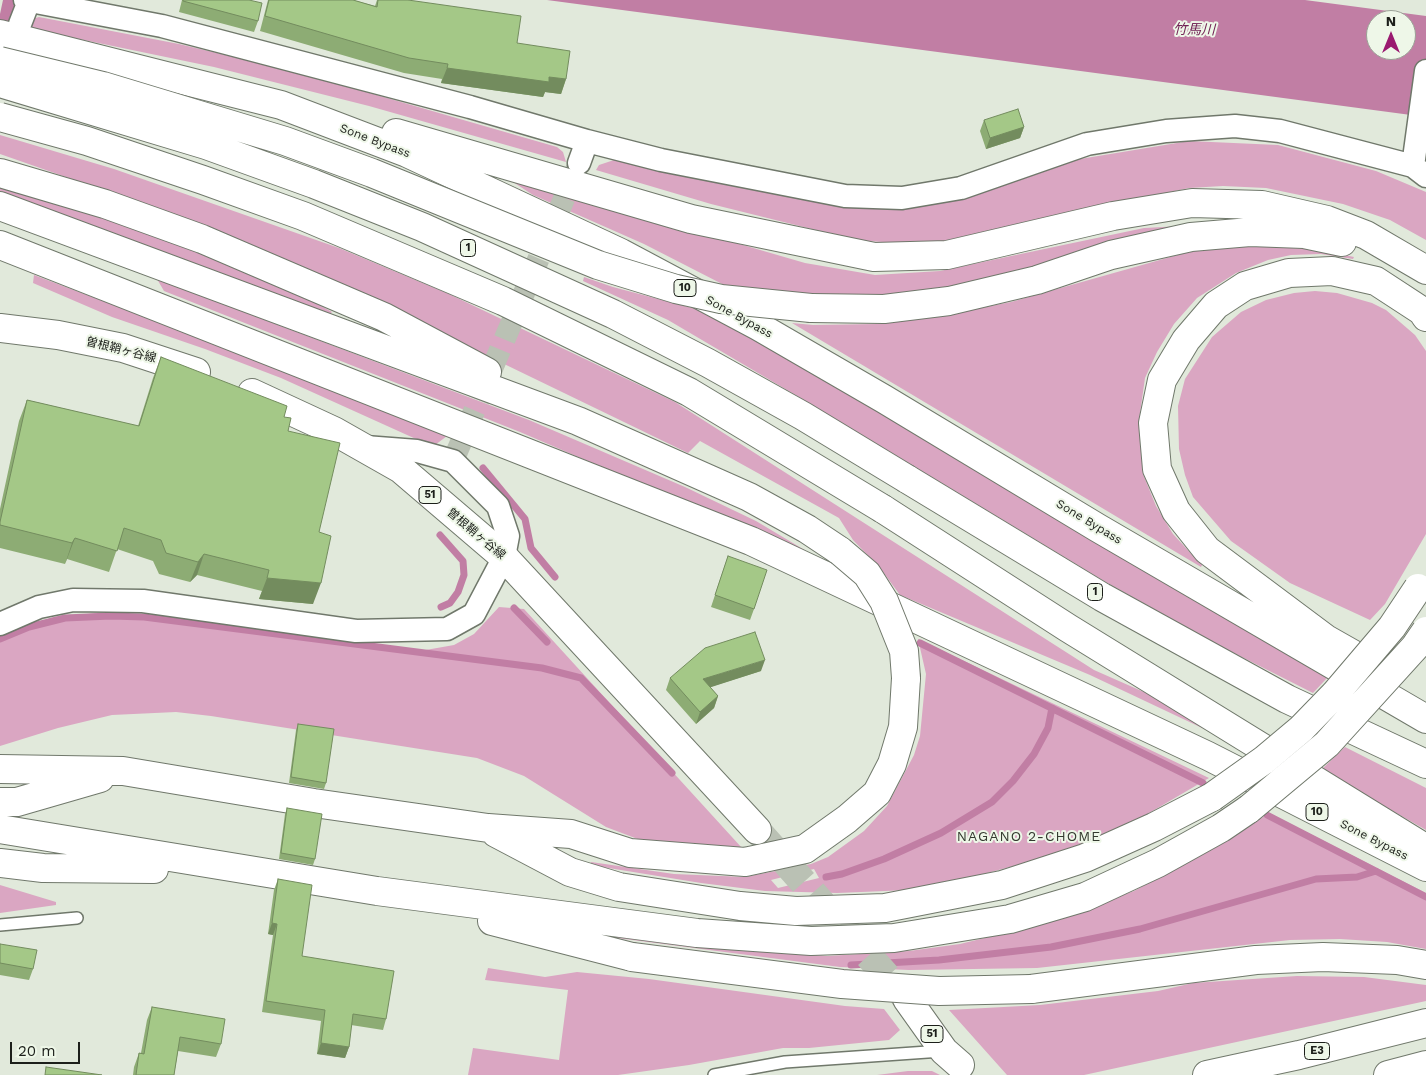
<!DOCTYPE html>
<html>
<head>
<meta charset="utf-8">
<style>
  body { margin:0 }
  #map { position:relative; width:1426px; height:1075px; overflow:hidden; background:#e1e9db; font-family:"Work Sans",sans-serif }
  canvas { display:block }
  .north { position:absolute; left:1366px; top:10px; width:50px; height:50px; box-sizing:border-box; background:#eef7e8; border:1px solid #9aa196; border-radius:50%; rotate:0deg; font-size:14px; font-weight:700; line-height:20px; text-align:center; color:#1c1f1a }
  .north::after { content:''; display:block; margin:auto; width:18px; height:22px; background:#9a1a70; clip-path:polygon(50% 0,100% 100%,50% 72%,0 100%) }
  .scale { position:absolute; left:10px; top:1042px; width:70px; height:22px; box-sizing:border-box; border:2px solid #1c1f1a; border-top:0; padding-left:6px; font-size:15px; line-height:18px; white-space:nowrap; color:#1c1f1a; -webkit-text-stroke:4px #eef7e8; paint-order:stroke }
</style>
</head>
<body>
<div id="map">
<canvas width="1426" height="1075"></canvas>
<div class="north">N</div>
<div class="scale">20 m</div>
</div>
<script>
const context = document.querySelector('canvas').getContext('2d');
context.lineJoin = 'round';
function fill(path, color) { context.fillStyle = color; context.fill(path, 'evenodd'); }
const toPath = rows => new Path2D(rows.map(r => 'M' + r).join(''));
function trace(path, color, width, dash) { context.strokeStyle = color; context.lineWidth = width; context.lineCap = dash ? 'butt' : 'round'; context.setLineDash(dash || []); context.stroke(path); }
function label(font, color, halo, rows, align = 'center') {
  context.font = font + ' "Work Sans","Noto Sans JP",sans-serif'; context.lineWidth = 4; context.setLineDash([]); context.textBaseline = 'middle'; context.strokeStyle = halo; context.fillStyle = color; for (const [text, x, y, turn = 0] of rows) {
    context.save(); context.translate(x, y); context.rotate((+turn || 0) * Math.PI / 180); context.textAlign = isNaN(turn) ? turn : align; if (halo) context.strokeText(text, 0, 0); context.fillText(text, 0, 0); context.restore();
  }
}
fill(toPath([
  [39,17,179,44,297,72,557,147,563,152,566,162,369,106,214,67,26,28,32,19],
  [0,135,114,169,339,248,449,294,675,402,1094,670,1162,700,1234,743,1090,675,900,595,880,568,853,540,839,518,700,441,688,453,469,347,126,198,0,154],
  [1189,141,1278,145,1376,171,1426,192,1426,240,1390,220,1343,204,1266,188,1223,186,1189,188,943,241,908,244,856,240,711,204,596,170,599,165,617,159,793,197,1026,177,1080,159],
  [0,178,88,209,285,286,332,312,330,314,0,191],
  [513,182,643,216,805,263,875,275,940,271,1144,228,1182,226,1023,272,941,289,859,297,802,296,728,287,644,244,533,195],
  [1230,244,1321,250,1354,257,1353,259,1321,254,1291,255,1268,260,1236,273,1197,298,1174,324,1157,352,1145,378,1139,420,1143,474,1156,506,1173,534,1197,560,1203,563,1201,567,792,323,813,325,876,324,935,317,1011,302,1181,254],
  [34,275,140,315,447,436,435,445,427,444,281,378,205,349,112,317,33,283],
  [584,277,613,287,696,309,801,365,1328,677,1313,693,1218,645,1104,581,809,403,668,320,583,281],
  [157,279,529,420,685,487,756,521,828,564,520,432,164,291],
  [1315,291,1337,293,1372,303,1386,310,1415,335,1426,351,1426,534,1385,604,1370,620,1290,583,1231,541,1193,497,1185,475,1179,449,1178,406,1185,379,1212,337,1241,312,1266,300,1294,293],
  [499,607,524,609,742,848,724,849,643,841,606,827,524,776,477,758,211,716,176,712,112,715,58,728,0,746,0,636,54,617,98,613,147,616,215,623,420,651,454,645,474,634],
  [918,639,1209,778,1132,823,1051,856,976,876,909,890,837,893,765,891,701,883,590,865,591,862,674,874,745,877,811,864,828,857,864,831,887,806,914,755,920,736,926,674],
  [814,869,819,878,778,888,771,880],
  [1345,747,1426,788,1426,830,1321,770],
  [1269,813,1426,893,1426,949,1387,942,1340,939,1290,940,1037,968,909,970,840,967,617,938,617,936,711,948,827,956,909,951,960,944,1046,923,1134,891,1231,838],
  [0,885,56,902,56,905,0,913],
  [488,968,545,977,577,972,649,979,845,1006,884,1009,900,1030,889,1040,809,1048,783,1048,689,1065,618,1075,468,1075,473,1048,559,1060,568,990,485,980],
  [1297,976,1364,977,1426,985,1426,1001,1084,1075,1007,1075,949,1010,1040,1005,1158,991,1193,983],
  [908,1071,932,1071,940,1075,877,1075]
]), '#daa6c2');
fill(toPath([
  [3,0,21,0,0,88,0,14],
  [547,0,1305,0,1426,16,1426,117],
  [1376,20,1406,20,1406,50,1376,50]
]), '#c17ea4');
trace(toPath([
  [483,468,525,519,531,548,555,577],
  [440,535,463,561,464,575,458,592,450,603,441,607],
  [514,608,547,642],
  [0,639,29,627,65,618,111,616,144,617,542,668,581,678,672,773],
  [920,643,1203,783],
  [1267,815,1426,897],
  [826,877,842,874,884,859,941,833,992,802,1013,781,1034,754,1048,728,1052,708],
  [851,965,939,960,1051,947,1140,929,1316,879,1357,877,1376,871]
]), '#c17ea4', 7);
trace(toPath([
  [453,461,577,168]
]), '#bac1b4', 22, [22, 11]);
trace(toPath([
  [757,830,907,999]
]), '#bac1b4', 28, [28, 14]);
const lane = toPath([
  [0,925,77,918],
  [714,1075,785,1062,942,1051]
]);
const street = toPath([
  [25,0,162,26,470,107,587,141,661,160,845,196,902,198,961,188,1087,144,1166,131,1235,126,1280,131,1413,166,1426,176],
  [20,24,29,1],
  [579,163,587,141],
  [1413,166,1426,71],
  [0,624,39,607,73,600,143,601,356,631,447,629,474,614,504,557,508,536,498,506,453,461,417,451,365,447]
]);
const primary = toPath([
  [0,328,58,335,123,348,196,372],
  [252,393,334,431,401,469,504,557,757,830],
  [907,999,944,1051,960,1065]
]);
const highway = toPath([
  [0,34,281,105,407,153,621,253,758,326,884,399,1098,528,1426,719],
  [396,133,691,219,874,257,947,255,1113,216,1192,203,1262,205,1327,220,1366,235,1426,270],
  [0,173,105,204,202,239,384,317,487,372],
  [0,206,578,421,749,497,807,529,840,551],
  [0,245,751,541,1208,756,1426,867],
  [811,308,884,309,949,301,1037,280,1111,255,1191,237,1250,232,1304,234,1342,242],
  [907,479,1102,597,1287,699,1426,764],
  [883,509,1068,628,1425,848],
  [1356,656,1326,639,1207,550,1176,511,1157,469,1153,423,1162,380,1186,340,1216,305,1245,286,1289,273,1332,271,1376,281,1422,311,1426,317],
  [0,769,123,771,314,803,488,828,571,834,630,853,745,862,805,849,847,819,877,793,892,764,903,727,906,678],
  [0,802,17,802,100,778],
  [0,829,377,891,697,933,811,941,894,938,1010,919,1085,897,1158,863,1221,828,1249,809],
  [496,833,570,872,619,887,740,906,796,911,885,908,1002,885,1085,858,1154,827,1212,797],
  [0,863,43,868,154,869],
  [492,921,632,957],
  [1031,989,1256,960,1323,957,1397,960,1426,965],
  [1207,1075,1299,1055,1426,1023],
  [1388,1075,1426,1065]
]);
trace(lane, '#70786b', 14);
trace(street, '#70786b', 25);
trace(primary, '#70786b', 30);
trace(highway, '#70786b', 30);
trace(lane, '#fff', 11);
trace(street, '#fff', 22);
trace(primary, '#fff', 28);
trace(highway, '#fff', 28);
const highwayBridge = toPath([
  [0,61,103,86,285,141,372,173,598,265,676,289,721,299,811,308],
  [0,83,206,145,314,184,422,227,613,314,708,363,803,416,907,479],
  [0,117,87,141,203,180,303,216,503,301,689,392,883,509],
  [840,551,867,574,884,601,904,651,906,678],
  [1212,797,1264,760,1301,729,1335,694,1392,627,1418,588],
  [1249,809,1327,744,1415,647,1426,631],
  [632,957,842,984,939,991,1031,989]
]);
trace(highwayBridge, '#70786b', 30, []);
trace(highwayBridge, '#fff', 28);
fill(toPath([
  [182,0,249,0,258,21,254,32,179,12],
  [268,0,353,0,375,6,377,0,408,0,517,43,566,79,561,94,545,92,543,97,441,83,442,79,404,73,260,31],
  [984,120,1024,127,1020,138,986,149,980,131],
  [161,357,284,417,319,532,313,604,259,599,262,591,197,575,190,582,159,574,153,561,117,549,109,572,67,559,65,564,0,548,0,509,19,421,27,400,138,426,153,378],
  [728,556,754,609,750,620,711,607],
  [761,671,710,687,718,696,714,708,696,724,666,690,670,678],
  [298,724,326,783,324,789,289,783,296,730],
  [287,808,315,859,313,865,279,859,285,814],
  [278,879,302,956,386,1019,383,1030,351,1025,349,1047,345,1058,317,1054,321,1021,262,1012,273,935,268,934,274,890],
  [0,945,33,969,29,980,0,975],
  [152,1007,221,1044,216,1057,178,1051,174,1075,133,1075,134,1067,139,1053,141,1053,147,1020]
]), '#8dac74');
fill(toPath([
  [447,68,549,77,566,79,561,94,545,92,543,97,441,83],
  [1024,127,1020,138,986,149,990,138],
  [75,538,67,559,65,564,72,543],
  [204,554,197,575,190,582,198,562],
  [267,578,321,583,313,604,259,599],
  [765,660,761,671,699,691,703,679],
  [718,696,714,708,696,724,700,712],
  [272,923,277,924,273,935,268,934],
  [321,1043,349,1047,345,1058,317,1054]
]), '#738c5e');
const building = toPath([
  [183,0,249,0,262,3,258,21,183,1,183,0],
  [269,0,353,0,377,7,378,0,408,0,521,16,517,43,570,51,566,79,549,77,549,82,447,68,448,64,409,58,265,16,269,0],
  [1018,109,1024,127,990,138,984,120,1018,109],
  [161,357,287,406,284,417,291,418,288,431,340,443,319,532,331,536,321,583,267,578,269,570,204,554,198,562,166,553,161,540,124,528,117,551,75,538,72,543,0,525,0,522,27,400,139,426,161,357],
  [728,556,767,570,754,609,715,595,728,556],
  [755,632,765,660,703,679,718,696,700,712,670,678,705,648,755,632],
  [298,724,334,729,326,783,291,777,298,724],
  [287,808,322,814,315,859,281,853,287,808],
  [278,879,312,885,302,956,394,971,386,1019,353,1014,349,1047,321,1043,325,1010,266,1001,277,924,272,923,278,879],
  [0,944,37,950,33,969,0,963,0,944],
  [152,1007,225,1019,221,1044,180,1037,174,1075,136,1075,139,1053,144,1054,152,1007],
  [46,1067,102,1075,45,1075,46,1067]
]);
fill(building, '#a4c887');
trace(building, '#738c5e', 1);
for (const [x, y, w] of [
  [468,248,15],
  [685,288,22],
  [430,495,22],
  [1095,592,15],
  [1317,812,22],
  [932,1034,22],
  [1317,1051,25]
]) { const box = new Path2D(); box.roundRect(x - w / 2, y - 8.5, w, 17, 4); context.fillStyle = '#eef7e8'; context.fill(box); trace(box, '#1c1f1a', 1); }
label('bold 11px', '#1c1f1a', null, [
  ["1",468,248],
  ["10",685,288],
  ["51",430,495],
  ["1",1095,592],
  ["10",1317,812],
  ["51",932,1034],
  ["E3",1317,1051]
]);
label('12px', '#1c1f1a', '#eef7e8', [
  ["Sone Bypass",375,141,21],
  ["Sone Bypass",739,317,29],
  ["曽根鞘ヶ谷線",121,350,14],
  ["Sone Bypass",1089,522,31],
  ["曽根鞘ヶ谷線",476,534,40],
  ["Sone Bypass",1374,840,27]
]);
label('italic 14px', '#722255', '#eef7e8', [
  ["竹馬川",1194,30,1]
]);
context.letterSpacing = '1px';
label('14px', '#343a2f', '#eef7e8', [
  ["NAGANO 2-CHOME",1029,837]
]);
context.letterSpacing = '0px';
</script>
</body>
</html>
